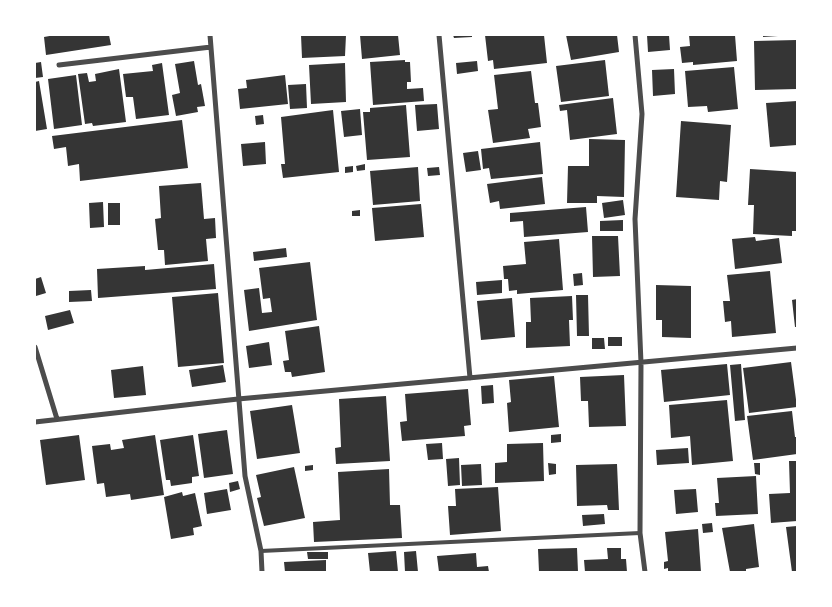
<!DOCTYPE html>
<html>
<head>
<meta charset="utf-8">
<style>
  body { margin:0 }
  #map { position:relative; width:832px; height:607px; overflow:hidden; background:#fff; font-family:Figtree,sans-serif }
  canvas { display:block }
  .frame { position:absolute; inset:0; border:36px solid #fff; pointer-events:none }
</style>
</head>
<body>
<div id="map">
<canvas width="832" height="607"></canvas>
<div class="frame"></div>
</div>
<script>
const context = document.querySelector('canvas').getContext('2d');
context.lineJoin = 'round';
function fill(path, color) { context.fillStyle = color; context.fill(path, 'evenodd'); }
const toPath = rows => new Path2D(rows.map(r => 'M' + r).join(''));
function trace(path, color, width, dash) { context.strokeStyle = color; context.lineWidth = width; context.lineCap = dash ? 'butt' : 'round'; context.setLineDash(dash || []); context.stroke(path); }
fill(toPath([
  [55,35,109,35,111,45,46,55,44,37],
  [301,35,346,35,345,56,302,58],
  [360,35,398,35,400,55,362,59],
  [453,35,472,35,472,37,454,38],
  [485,35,544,35,547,63,494,69,493,60,488,61],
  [566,35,617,35,619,52,571,60],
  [647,35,669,35,670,50,648,52],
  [689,35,735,35,737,61,693,65,693,62,682,63,680,47,690,46],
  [763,35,778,35,778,36,763,37],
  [797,40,797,89,755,90,754,41],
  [405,60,405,62,410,62,411,82,407,82,407,89,423,88,424,101,373,105,370,62],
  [605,60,609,96,561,102,556,66],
  [194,61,198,85,201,84,205,106,197,107,198,112,176,116,172,95,180,93,175,64],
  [477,61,478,71,457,74,456,63],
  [41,62,43,77,35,78,35,63],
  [162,63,169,115,136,119,133,97,126,97,123,74,153,71,152,65],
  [345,63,346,102,311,104,309,65],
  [734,67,738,109,708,112,707,106,688,107,685,71],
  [119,69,126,122,93,126,92,123,85,124,78,74,87,73,89,82,96,81,95,74],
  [674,69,675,94,653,96,652,70],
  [531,71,535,103,538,103,541,127,528,129,530,138,493,143,488,110,498,109,494,75],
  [76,75,82,125,54,129,48,79],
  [285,75,288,104,240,109,238,89,247,88,246,80],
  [39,81,47,129,35,131,35,82],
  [306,84,307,108,290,109,288,85],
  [613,98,617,134,570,140,567,110,560,111,559,105],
  [797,101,797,145,770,147,766,103],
  [437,104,439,129,417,131,415,105],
  [406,105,410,157,367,160,363,112,370,112,370,108],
  [360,109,362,135,344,137,341,111],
  [333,110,339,172,283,178,281,164,285,164,281,117],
  [263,115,264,124,256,125,255,116],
  [182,120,188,168,80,181,79,164,68,166,66,147,54,149,52,136],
  [681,121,731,125,727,182,720,181,719,200,676,197],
  [589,139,625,140,624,197,597,196,597,203,567,203,568,166,589,166],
  [265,142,266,164,243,166,241,144],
  [540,142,543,174,491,179,489,168,483,169,481,149],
  [478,151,481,170,466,172,463,153],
  [365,164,365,170,357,171,356,166],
  [353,166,353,172,345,173,345,167],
  [418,167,420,201,373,205,370,171],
  [439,167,440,175,428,176,427,168],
  [750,169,797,172,796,231,792,231,792,236,753,234,754,205,748,205],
  [542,177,545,204,500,209,499,201,490,203,487,184],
  [201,183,204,219,215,218,216,238,206,239,208,261,165,265,164,250,158,250,155,219,161,218,159,186],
  [623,200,625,215,604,218,602,203],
  [103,202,104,227,90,228,89,203],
  [108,203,120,203,120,225,108,225],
  [421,204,424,237,375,241,372,208],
  [586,207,588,232,524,237,523,221,510,222,510,213],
  [360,210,360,216,352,216,352,211],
  [623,220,623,231,600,231,600,221],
  [592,236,618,236,620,276,593,277],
  [755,237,756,241,779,238,782,263,735,269,732,239],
  [559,239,563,290,517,294,517,290,509,291,508,279,504,279,503,266,526,264,524,242],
  [286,248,287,257,254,261,253,252],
  [310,262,317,320,249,331,244,290,259,288,262,313,272,312,270,298,263,299,259,268],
  [214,264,216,289,98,298,97,269,145,266,145,270],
  [770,271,776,333,732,337,731,321,725,322,723,301,730,301,727,275],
  [582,273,583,285,574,286,573,274],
  [41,277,46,293,36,296,35,279],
  [502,280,502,293,477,295,476,282],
  [656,285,691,286,691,338,662,337,662,320,656,320],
  [91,290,92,301,69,302,69,291],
  [218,293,224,363,178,367,172,297],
  [576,295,588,295,589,336,577,336],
  [572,296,573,320,569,320,570,346,526,348,526,322,531,322,530,298],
  [512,298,515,337,481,340,477,301],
  [797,299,797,327,795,327,792,300],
  [70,310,74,323,48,330,45,316],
  [319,326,325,372,292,377,291,372,285,372,283,361,289,360,285,331],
  [608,337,622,337,622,346,608,346],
  [592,338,604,338,605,349,592,349],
  [269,342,272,365,249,368,246,346],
  [791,362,797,407,749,413,743,368],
  [727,364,730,395,664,402,661,370],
  [741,364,745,420,735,421,730,365],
  [223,365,226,382,192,387,189,370],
  [143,366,146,395,114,398,111,370],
  [624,375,626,426,589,427,588,401,581,401,580,377],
  [554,376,559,427,509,432,507,403,511,402,509,380],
  [493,385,494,403,482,404,481,386],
  [468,389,471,425,464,426,465,436,402,441,400,422,407,421,405,394],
  [386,396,390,461,336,464,335,448,341,447,339,399],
  [727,400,733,461,692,465,690,436,671,438,669,405],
  [292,405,300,453,257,459,250,411],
  [792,411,795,437,797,437,797,454,753,460,747,416],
  [227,430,233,474,204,478,198,434],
  [561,434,561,442,551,443,551,435],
  [79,435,85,480,46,485,40,440],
  [155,435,164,495,131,500,130,494,106,497,104,483,97,484,92,446,110,444,111,450,124,448,122,440],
  [193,435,199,476,192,477,192,483,171,486,170,480,166,480,160,440],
  [442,443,443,459,428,460,426,444],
  [543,443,544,481,495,483,495,463,507,462,507,444],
  [688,448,689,463,657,465,656,450],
  [459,458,460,485,448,486,446,459],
  [789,461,797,461,797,521,771,523,769,494,790,493],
  [548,463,556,464,556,474,549,475],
  [754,463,760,463,760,475,755,474],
  [481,464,482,485,462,486,461,465],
  [617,464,619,510,608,510,607,505,577,506,576,465],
  [313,465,313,470,305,471,305,466],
  [294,467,305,518,264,526,257,498,261,497,256,475],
  [389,469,390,505,400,505,402,538,314,542,313,522,340,520,338,472],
  [756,476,758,514,716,516,715,503,719,503,717,478],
  [238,481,240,489,230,492,229,483],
  [498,487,501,531,450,535,448,506,456,506,455,489],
  [227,489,231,510,207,514,204,493],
  [696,489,698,512,676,514,674,490],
  [182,492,183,496,195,493,202,526,193,528,194,535,171,539,164,497],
  [604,514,605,524,583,526,582,515],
  [712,523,713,532,703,533,702,524],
  [754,524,759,567,746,569,746,572,730,572,722,528],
  [797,526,797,572,792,572,786,527],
  [698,529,701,572,668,572,668,568,664,569,664,562,668,561,665,532],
  [577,548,578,572,539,572,538,549],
  [607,548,621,548,621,559,626,559,627,572,585,572,584,560,608,559],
  [396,551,398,572,370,572,368,553],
  [416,551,418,572,405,572,404,552],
  [307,552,328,552,328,559,308,559],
  [476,553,477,567,488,566,489,572,439,572,437,556],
  [326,560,326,572,285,572,284,562]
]), '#353535');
trace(toPath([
  [261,551,640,533]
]), '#4c4c4c', 4);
trace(toPath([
  [210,35,245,476,261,551,262,572],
  [439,35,470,378],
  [635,35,642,114,635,219,641,363,640,533,645,572],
  [59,65,211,47],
  [35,347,57,419],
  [35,422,238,399,797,348]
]), '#4c4c4c', 5);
</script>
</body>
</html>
